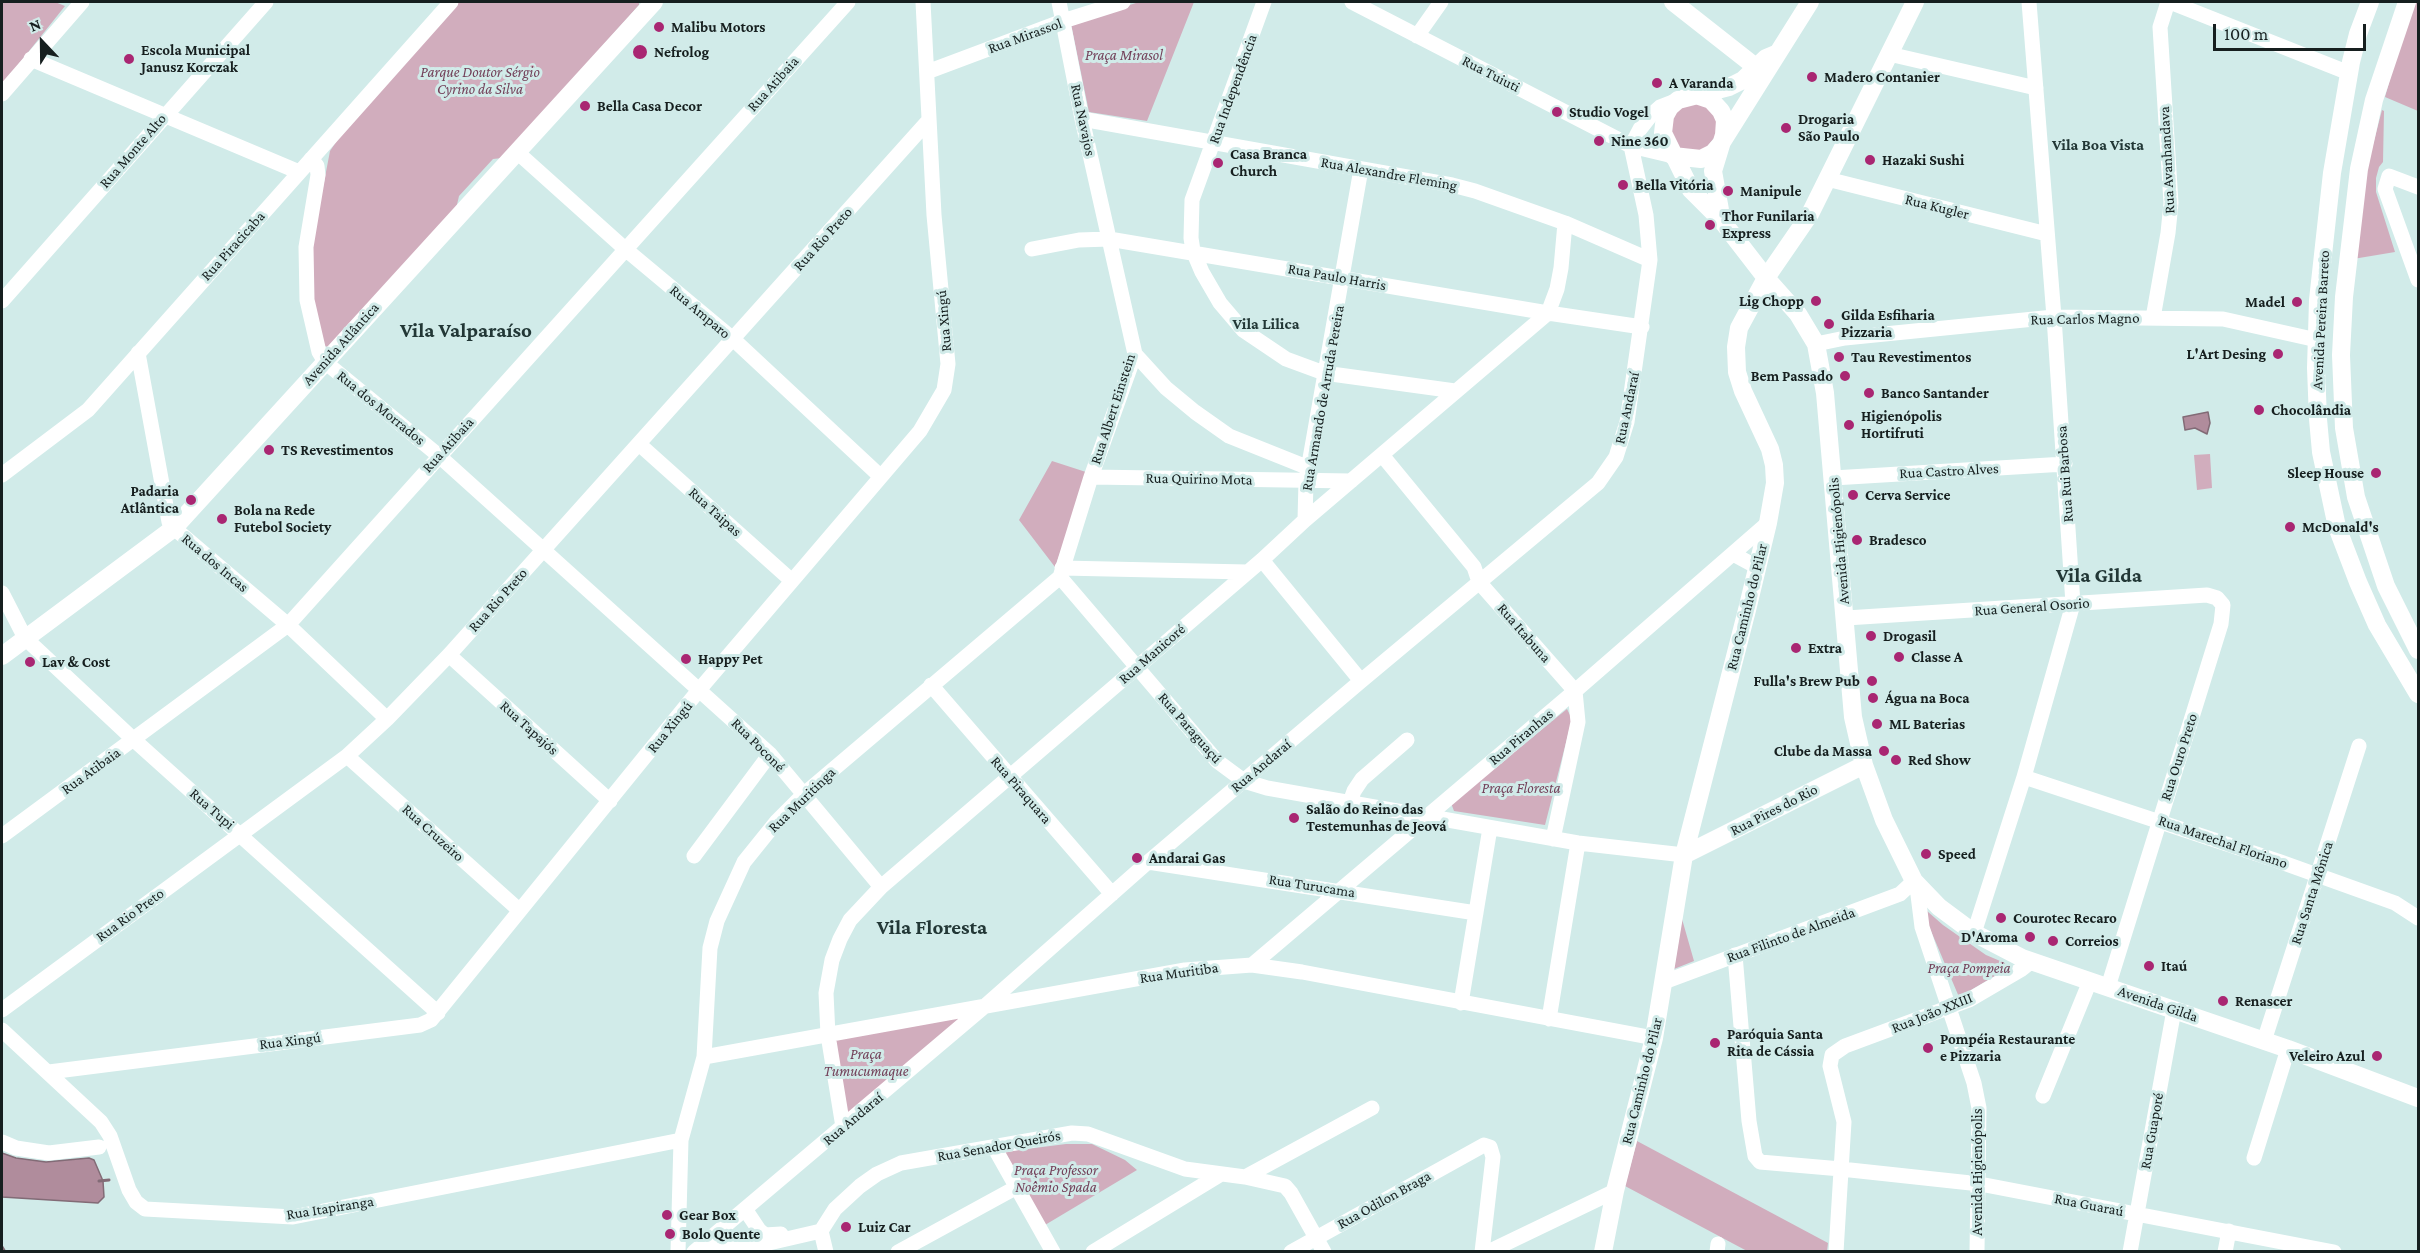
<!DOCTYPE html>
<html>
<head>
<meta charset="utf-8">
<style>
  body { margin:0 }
  #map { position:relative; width:2420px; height:1253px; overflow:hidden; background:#d1ebe9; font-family:"Crimson Pro",serif }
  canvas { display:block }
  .frame { position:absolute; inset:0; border:3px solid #161f1f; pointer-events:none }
  .north { position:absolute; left:12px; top:12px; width:60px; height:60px; -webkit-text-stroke:4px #d1ebe9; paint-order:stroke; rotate:338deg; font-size:16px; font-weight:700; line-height:24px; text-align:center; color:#161f1f }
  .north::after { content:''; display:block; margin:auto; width:21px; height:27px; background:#161f1f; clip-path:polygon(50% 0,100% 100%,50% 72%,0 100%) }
  .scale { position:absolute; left:2213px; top:24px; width:153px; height:27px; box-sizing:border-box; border:3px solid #161f1f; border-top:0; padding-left:8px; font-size:18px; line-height:21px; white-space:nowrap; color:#161f1f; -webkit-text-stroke:4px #d1ebe9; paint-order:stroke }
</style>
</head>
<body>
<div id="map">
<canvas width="2420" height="1253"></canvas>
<div class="frame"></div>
<div class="north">N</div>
<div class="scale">100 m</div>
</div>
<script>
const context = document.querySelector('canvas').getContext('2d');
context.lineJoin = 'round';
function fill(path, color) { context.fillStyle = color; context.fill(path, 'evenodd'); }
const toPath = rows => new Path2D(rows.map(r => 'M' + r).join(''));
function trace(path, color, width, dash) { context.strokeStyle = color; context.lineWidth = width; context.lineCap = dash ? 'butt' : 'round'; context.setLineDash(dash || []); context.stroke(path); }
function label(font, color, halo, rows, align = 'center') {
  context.font = font + ' "Crimson Pro",serif'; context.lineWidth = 6; context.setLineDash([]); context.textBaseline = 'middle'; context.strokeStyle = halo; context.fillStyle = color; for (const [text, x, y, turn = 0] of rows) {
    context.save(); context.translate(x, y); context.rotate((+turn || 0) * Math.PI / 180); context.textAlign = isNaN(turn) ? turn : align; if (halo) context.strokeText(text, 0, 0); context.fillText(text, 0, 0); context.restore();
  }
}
fill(toPath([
  [2,2,55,2,65,6,2,85],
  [459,2,639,2,639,5,502,158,493,159,459,196,456,209,330,347,323,346,314,310,312,245,330,151,342,133],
  [1139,2,1194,2,1147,121,1089,112,1071,24],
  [2416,2,2418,2,2418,111,2385,97,2397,54],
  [1689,103,1703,105,1715,114,1718,133,1703,152,1679,149,1668,123,1672,114],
  [2382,110,2384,111,2383,162,2379,167,2376,178,2376,192,2395,252,2353,259,2368,164],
  [2210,454,2212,488,2197,490,2194,455],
  [1052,461,1089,473,1055,567,1019,520],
  [1567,709,1572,719,1545,825,1454,811,1451,803],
  [1927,911,1943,925,1986,955,2012,966,1959,997,1928,924],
  [1682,919,1694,961,1674,969],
  [974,1013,846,1117,833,1039],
  [1637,1141,1828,1243,1827,1251,1747,1251,1625,1186],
  [1066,1144,1092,1144,1125,1160,1137,1170,1045,1225,1003,1152]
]), '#d1adbd');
const water = toPath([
  [2208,412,2210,423,2207,434,2195,428,2185,430,2183,417,2208,412],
  [2,1153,16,1158,46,1162,89,1158,94,1160,103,1181,104,1197,98,1203,2,1197,2,1153]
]);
fill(water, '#b08c9c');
trace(water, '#826b76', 1.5);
trace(toPath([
  [99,1181,109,1180],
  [2,1247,5,1252]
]), '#826b76', 3);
trace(toPath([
  [1059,2,1082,119,1135,354,1091,477,1060,577],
  [1264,2,1192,200,1191,238,1193,251,1202,272,1220,303,1243,330,1286,359,1324,373,1455,391],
  [1352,2,1631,146,1673,156],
  [2170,2,2349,73],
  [1417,36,1441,2],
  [1889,54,2036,88],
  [31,59,299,172],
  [927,72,1063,21,1123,2],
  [2,94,82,2],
  [1082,119,1452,185,1475,191,1565,223,1650,260],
  [1631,146,1640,129,1651,115,1660,107,1678,100],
  [517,152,624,248,733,339,880,476],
  [311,159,317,166,318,175,306,247,307,300,319,352,325,362,438,455,770,754,881,887],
  [1827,179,2047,234],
  [2418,187,2389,176,2385,189,2418,280],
  [1032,249,1079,240,1109,239,1548,313,1642,327],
  [2,301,266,2],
  [2153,318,2168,233,2171,203,2160,27,2168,2],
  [1816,344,1845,338,2054,317,2223,319,2317,340],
  [138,353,169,522,174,528,288,625,387,719],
  [1135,354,1166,388,1195,412,1229,436,1309,468],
  [639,444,792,581],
  [1382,455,1474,567,1479,582,1575,691,1578,722,1553,839],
  [2,475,88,410,451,2],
  [1091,477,1351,481],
  [1833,478,2065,464],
  [1305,520,1306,481,1361,169],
  [1733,554,1757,567],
  [1262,560,1361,681],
  [1062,568,1247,572],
  [1060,577,1217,761,1244,781,1267,788,1578,843,1684,855],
  [2,593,25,638,133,739,438,1013],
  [1846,618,2207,595,2217,598,2223,605,2221,624,2108,987],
  [449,655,610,801],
  [931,685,1112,894],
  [347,756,519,910],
  [2024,777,2278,861,2395,903,2418,918],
  [1350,802,1354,791,1362,779,1407,740],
  [2,836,288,625,848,2],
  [694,856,770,754],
  [1148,862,1476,913],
  [1917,887,1922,927,1974,1083,1979,1108,1977,1252],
  [1974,933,2024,777,2073,604,2054,317,2029,2],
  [1735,955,1749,1121,1755,1156,1760,1162,1841,1169,1980,1184,2334,1252],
  [1252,965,1575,691,1768,523],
  [1664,982,1900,894,1914,881],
  [1461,1003,1490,828],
  [2,1010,347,756,387,719,449,655,929,120],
  [1549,1019,1578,843],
  [2,1030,101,1122,110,1136,129,1190,136,1202,145,1209,293,1217,681,1140],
  [2264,1041,2359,746],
  [704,1057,1185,970,1252,965,1302,972,1654,1038],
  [49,1072,420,1025,431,1020,699,690,920,431,944,390,948,364,934,215,923,2],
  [2043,1096,2090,981],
  [843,1127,828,1035,826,993,832,960,840,939,850,920,881,887,1262,560,1305,520,1548,313,1557,289,1561,268,1565,223],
  [2,1142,16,1148,49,1153,99,1147],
  [994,1147,1053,1252],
  [2254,1158,2288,1049],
  [1245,1177,1372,1108],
  [745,1209,759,1230,765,1235,781,1234],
  [678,1252,681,1140,704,1057,710,948,717,921,744,862,777,821,803,795,1060,577],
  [694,1252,985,1006,1148,862,1361,681,1598,483,1616,457,1627,422,1650,260,1646,215,1631,146],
  [705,1252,769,1243,821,1231],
  [826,1252,821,1231,835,1209,860,1186,877,1174,901,1163,1072,1133,1088,1134,1185,1169,1245,1177,1285,1186,1291,1193,1324,1252],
  [898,1252,1017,1187],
  [1093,1252,1221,1174],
  [1291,1252,1484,1145,1490,1147,1493,1157,1482,1252],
  [1488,1252,1615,1191],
  [1717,1252,1718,1244],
  [1836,1252,1844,1122,1830,1066,1832,1055,1845,1046,1969,1000,2022,969,2032,961],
  [2130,1252,2174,1010],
  [2225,1252,2229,1231]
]), '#fff', 15);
trace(toPath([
  [1673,2,1757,68],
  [2370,2,2358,34,2351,62,2332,173,2318,300,2316,368,2318,419,2321,452,2337,527,2358,582,2377,625,2418,694],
  [2407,2,2374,100,2359,169,2344,297,2341,355,2344,428,2356,497,2386,586,2418,650],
  [1778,53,1766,58,1743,80,1729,87,1678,100,1670,107,1665,116,1663,133,1691,190,1722,221,1766,278,1798,314,1816,344,1825,393,1853,717,1864,765,1884,820,1914,881,1939,907,1974,933,2022,958,2288,1049,2418,1098],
  [1696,95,1711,100,1721,111,1725,120,1724,135,1713,171,1722,221],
  [1722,142,1810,2],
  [1673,156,1701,159,1713,153,1721,144],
  [2,656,174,528,654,2],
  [1684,855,1864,765],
  [1603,1252,1615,1191,1654,1038,1684,855,1747,610,1768,523,1775,483,1774,465,1770,449,1743,391,1737,372,1736,347,1739,328,1766,278,1810,214,1915,2]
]), '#fff', 18);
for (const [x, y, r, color] of [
  [659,27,6,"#a92672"],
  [640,52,8,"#a92672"],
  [129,59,6,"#a92672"],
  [1812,77,6,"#a92672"],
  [1657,83,6,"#a92672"],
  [585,106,6,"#a92672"],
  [1557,112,6,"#a92672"],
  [1786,128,6,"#a92672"],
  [1599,141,6,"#a92672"],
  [1870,160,6,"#a92672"],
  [1218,163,6,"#a92672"],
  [1623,185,6,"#a92672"],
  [1728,191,6,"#a92672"],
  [1710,225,6,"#a92672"],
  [1816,301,6,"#a92672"],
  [2297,302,6,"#a92672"],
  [1829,324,6,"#a92672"],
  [2278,354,6,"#a92672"],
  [1839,357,6,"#a92672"],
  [1845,376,6,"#a92672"],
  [1869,393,6,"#a92672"],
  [2259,410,6,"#a92672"],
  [1849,425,6,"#a92672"],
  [269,450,6,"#a92672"],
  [2376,473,6,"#a92672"],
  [1853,495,6,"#a92672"],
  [191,500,6,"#a92672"],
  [222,519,6,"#a92672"],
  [2290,527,6,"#a92672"],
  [1857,540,6,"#a92672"],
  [1871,636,6,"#a92672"],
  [1796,648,6,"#a92672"],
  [1899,657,6,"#a92672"],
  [686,659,6,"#a92672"],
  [30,662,6,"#a92672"],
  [1872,681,6,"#a92672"],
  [1873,698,6,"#a92672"],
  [1877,724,6,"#a92672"],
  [1884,751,6,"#a92672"],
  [1896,760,6,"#a92672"],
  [1294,818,6,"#a92672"],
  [1926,854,6,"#a92672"],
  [1137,858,6,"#a92672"],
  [2001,918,6,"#a92672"],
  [2030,937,6,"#a92672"],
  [2053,941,6,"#a92672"],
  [2149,966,6,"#a92672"],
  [2223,1001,6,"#a92672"],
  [1715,1043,6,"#a92672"],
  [1928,1048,6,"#a92672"],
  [2377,1056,6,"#a92672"],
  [667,1215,6,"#a92672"],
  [846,1227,6,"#a92672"],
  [670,1234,6,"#a92672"]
]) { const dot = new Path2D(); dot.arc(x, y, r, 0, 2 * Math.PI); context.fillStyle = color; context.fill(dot); trace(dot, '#d1ebe9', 2); }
label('bold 15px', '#161f1f', '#d1ebe9', [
  ["Malibu Motors",671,27],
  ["Escola Municipal",141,50],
  ["Janusz Korczak",141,67],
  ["Nefrolog",654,52],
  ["Madero Contanier",1824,77],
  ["A Varanda",1669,83],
  ["Bella Casa Decor",597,106],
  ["Studio Vogel",1569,112],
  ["Drogaria",1798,119],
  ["São Paulo",1798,136],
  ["Nine 360",1611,141],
  ["Casa Branca",1230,154],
  ["Church",1230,171],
  ["Hazaki Sushi",1882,160],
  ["Bella Vitória",1635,185],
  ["Manipule",1740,191],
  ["Thor Funilaria",1722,216],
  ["Express",1722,233],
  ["Lig Chopp",1804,301,"right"],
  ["Madel",2285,302,"right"],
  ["Gilda Esfiharia",1841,315],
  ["Pizzaria",1841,332],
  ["L'Art Desing",2266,354,"right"],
  ["Tau Revestimentos",1851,357],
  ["Bem Passado",1833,376,"right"],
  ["Banco Santander",1881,393],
  ["Chocolândia",2271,410],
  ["Higienópolis",1861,416],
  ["Hortifruti",1861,433],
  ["TS Revestimentos",281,450],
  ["Sleep House",2364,473,"right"],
  ["Padaria",179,491,"right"],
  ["Atlântica",179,508,"right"],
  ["Cerva Service",1865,495],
  ["Bola na Rede",234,510],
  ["Futebol Society",234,527],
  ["McDonald's",2302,527],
  ["Bradesco",1869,540],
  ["Drogasil",1883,636],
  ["Extra",1808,648],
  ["Classe A",1911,657],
  ["Happy Pet",698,659],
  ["Lav & Cost",42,662],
  ["Fulla's Brew Pub",1860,681,"right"],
  ["Água na Boca",1885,698],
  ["ML Baterias",1889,724],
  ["Clube da Massa",1872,751,"right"],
  ["Red Show",1908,760],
  ["Salão do Reino das",1306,809],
  ["Testemunhas de Jeová",1306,826],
  ["Speed",1938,854],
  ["Andarai Gas",1149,858],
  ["Courotec Recaro",2013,918],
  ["D'Aroma",2018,937,"right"],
  ["Correios",2065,941],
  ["Itaú",2161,966],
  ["Renascer",2235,1001],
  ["Paróquia Santa",1727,1034],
  ["Rita de Cássia",1727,1051],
  ["Pompéia Restaurante",1940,1039],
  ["e Pizzaria",1940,1056],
  ["Veleiro Azul",2365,1056,"right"],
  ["Gear Box",679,1215],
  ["Luiz Car",858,1227],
  ["Bolo Quente",682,1234]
], 'left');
label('15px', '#161f1f', '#d1ebe9', [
  ["Rua Mirassol",1025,36,-20],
  ["Rua Tuiuti",1491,74,27],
  ["Rua Atibaia",773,84,-48],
  ["Rua Independência",1233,89,-70],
  ["Rua Navajos",1083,120,78],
  ["Rua Monte Alto",133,151,-49],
  ["Rua Avanhandava",2167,160,-93],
  ["Rua Alexandre Fleming",1389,174,10],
  ["Rua Kugler",1937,207,14],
  ["Rua Rio Preto",823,239,-48],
  ["Rua Piracicaba",233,246,-48],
  ["Rua Paulo Harris",1337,277,10],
  ["Rua Amparo",700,312,40],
  ["Rua Carlos Magno",2085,319,-1],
  ["Avenida Pereira Barreto",2321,320,-87],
  ["Rua Xingú",944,321,-95],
  ["Avenida Atlântica",341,344,-48],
  ["Rua Armando de Arruda Pereira",1323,398,-80],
  ["Rua dos Morrados",381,408,39],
  ["Rua Andaraí",1627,408,-78],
  ["Rua Albert Einstein",1113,409,-72],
  ["Rua Atibaia",448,445,-48],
  ["Rua Castro Alves",1949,471,-3],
  ["Rua Rui Barbosa",2065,474,-94],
  ["Rua Quirino Mota",1199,479,1],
  ["Rua Taipas",715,512,42],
  ["Avenida Higienópolis",1839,541,-95],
  ["Rua dos Incas",215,563,40],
  ["Rua Rio Preto",498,600,-48],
  ["Rua Caminho do Pilar",1747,607,-76],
  ["Rua General Osorio",2032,607,-4],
  ["Rua Itabuna",1524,633,49],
  ["Rua Manicoré",1152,654,-41],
  ["Rua Xingú",670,727,-51],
  ["Rua Tapajós",529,728,42],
  ["Rua Paraguaçú",1190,728,49],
  ["Rua Piranhas",1521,737,-40],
  ["Rua Poconé",758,745,45],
  ["Rua Ouro Preto",2179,757,-72],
  ["Rua Andaraí",1261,766,-40],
  ["Rua Atibaia",91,771,-36],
  ["Rua Piraquara",1021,790,49],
  ["Rua Muritinga",802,800,-44],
  ["Rua Tupi",212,809,41],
  ["Rua Pires do Rio",1774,810,-27],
  ["Rua Cruzeiro",433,833,42],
  ["Rua Marechal Floriano",2223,842,19],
  ["Rua Turucama",1312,886,9],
  ["Rua Santa Mônica",2312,893,-72],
  ["Rua Rio Preto",130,915,-36],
  ["Rua Filinto de Almeida",1791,935,-20],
  ["Rua Muritiba",1179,973,-8],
  ["Avenida Gilda",2158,1004,19],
  ["Rua João XXIII",1932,1013,-22],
  ["Rua Xingú",290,1041,-7],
  ["Rua Caminho do Pilar",1642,1081,-76],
  ["Rua Andaraí",853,1119,-40],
  ["Rua Guaporé",2152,1131,-80],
  ["Rua Senador Queirós",999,1146,-10],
  ["Avenida Higienópolis",1977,1172,-90],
  ["Rua Odilon Braga",1384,1200,-29],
  ["Rua Guaraú",2089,1205,11],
  ["Rua Itapiranga",330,1208,-9]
]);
label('italic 15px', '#734059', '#d1ebe9', [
  ["Praça Mirasol",1124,55],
  ["Parque Doutor Sérgio",480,72],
  ["Cyrino da Silva",480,89],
  ["Praça Floresta",1521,788],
  ["Praça Pompeia",1969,968],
  ["Praça",866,1054],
  ["Tumucumaque",866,1071],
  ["Praça Professor",1056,1170],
  ["Noêmio Spada",1056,1187]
]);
label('bold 16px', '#223736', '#d1ebe9', [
  ["Vila Boa Vista",2098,145],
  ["Vila Lilica",1266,324]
]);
label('bold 21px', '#223736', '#d1ebe9', [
  ["Vila Valparaíso",466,331],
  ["Vila Gilda",2099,576],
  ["Vila Floresta",932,928]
]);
</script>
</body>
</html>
